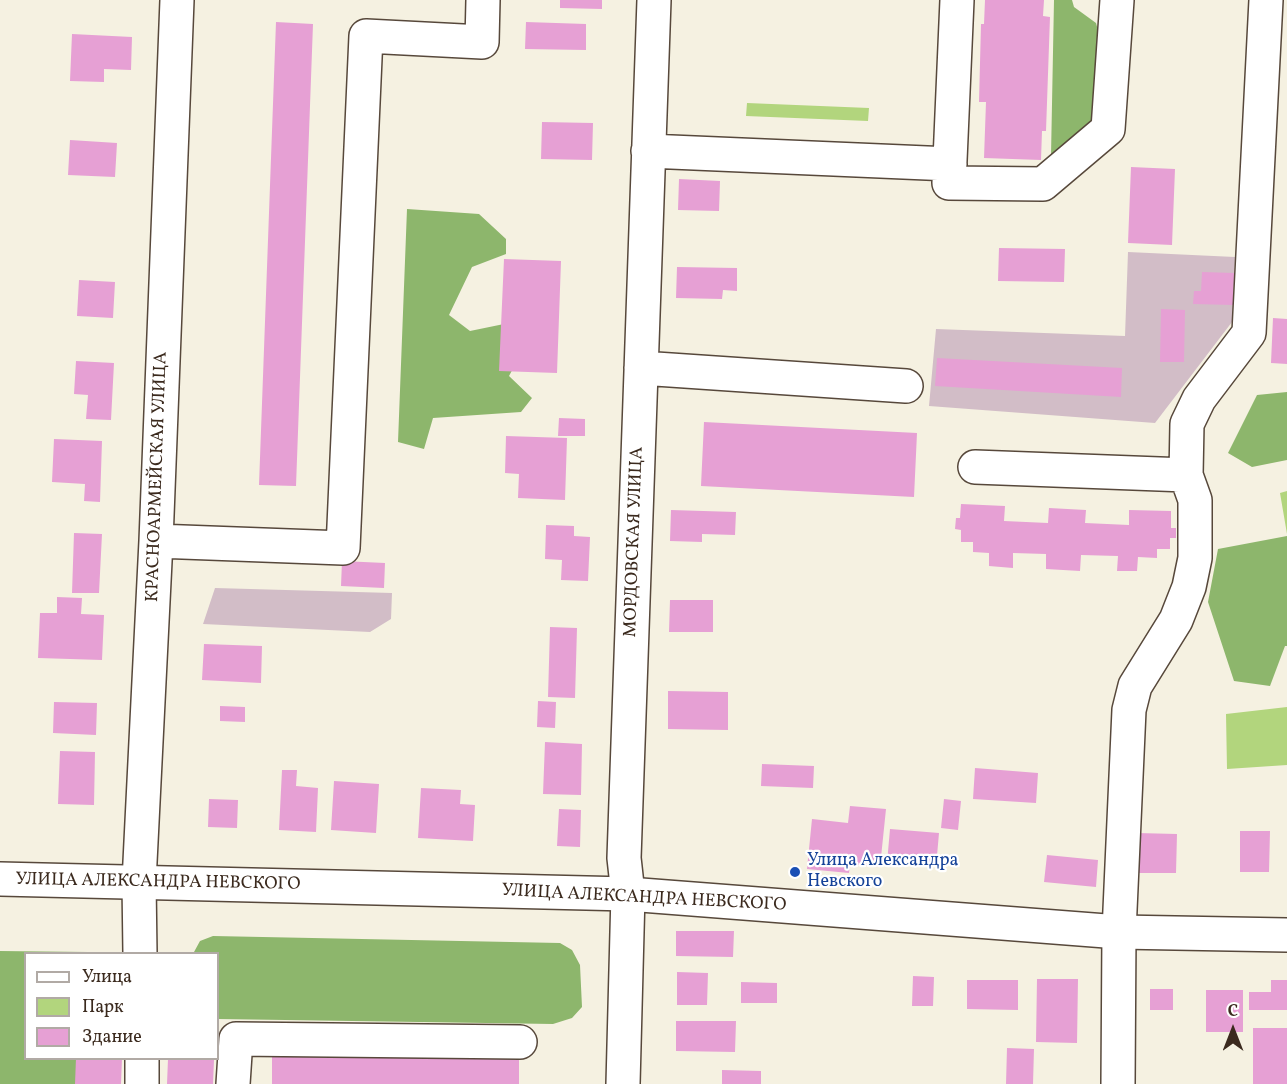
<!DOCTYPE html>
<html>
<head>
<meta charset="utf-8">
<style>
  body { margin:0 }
  #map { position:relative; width:1287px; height:1084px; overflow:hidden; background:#f5f1e1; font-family:Vollkorn,serif }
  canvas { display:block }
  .legend { position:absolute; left:24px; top:952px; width:195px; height:108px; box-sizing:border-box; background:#fff; border:2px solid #b1aaa5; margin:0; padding:8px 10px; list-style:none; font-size:18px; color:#3b2a1e }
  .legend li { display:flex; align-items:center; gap:12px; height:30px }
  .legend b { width:30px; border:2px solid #b1aaa5 }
  .north { position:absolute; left:1203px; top:1000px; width:60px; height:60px; -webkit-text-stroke:4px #fff; paint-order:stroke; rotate:0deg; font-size:16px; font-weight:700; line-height:24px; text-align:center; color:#3b2a1e }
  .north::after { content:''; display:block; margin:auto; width:21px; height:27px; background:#3b2a1e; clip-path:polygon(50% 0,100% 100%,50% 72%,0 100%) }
</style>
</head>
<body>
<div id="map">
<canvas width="1287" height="1084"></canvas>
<ul class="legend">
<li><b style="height:8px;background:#fff"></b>Улица</li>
<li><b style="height:16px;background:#b2d57d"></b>Парк</li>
<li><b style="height:16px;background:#e6a0d4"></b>Здание</li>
</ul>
<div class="north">С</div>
</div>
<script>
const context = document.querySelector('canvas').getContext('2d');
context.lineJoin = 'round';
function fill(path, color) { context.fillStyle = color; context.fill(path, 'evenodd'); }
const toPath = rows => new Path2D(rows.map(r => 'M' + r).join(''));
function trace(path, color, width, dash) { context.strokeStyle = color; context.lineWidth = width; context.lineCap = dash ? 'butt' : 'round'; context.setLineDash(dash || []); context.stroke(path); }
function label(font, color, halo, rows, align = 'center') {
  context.font = font + ' Vollkorn,serif'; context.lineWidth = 4.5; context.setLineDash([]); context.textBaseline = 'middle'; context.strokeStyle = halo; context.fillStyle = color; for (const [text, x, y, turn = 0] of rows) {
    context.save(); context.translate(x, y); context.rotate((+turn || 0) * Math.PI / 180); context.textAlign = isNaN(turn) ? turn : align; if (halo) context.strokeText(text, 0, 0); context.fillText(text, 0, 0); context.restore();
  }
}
fill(toPath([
  [1128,252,1235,257,1232,322,1155,423,929,406,936,329,1125,336],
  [215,588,392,593,391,619,370,632,203,624]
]), '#d2bdc7');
fill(toPath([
  [747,103,869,108,868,121,746,116],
  [1287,491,1287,534,1280,493],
  [1287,707,1287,765,1227,769,1226,714]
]), '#b2d57d');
fill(toPath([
  [1054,0,1072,0,1074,7,1096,23,1102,45,1093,120,1051,156],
  [407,209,479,214,506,239,506,254,472,267,449,315,470,331,504,324,523,350,509,376,532,398,521,412,433,418,424,449,398,442],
  [1287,392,1287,460,1252,467,1228,453,1257,395],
  [1287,536,1287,646,1285,646,1270,686,1234,681,1208,602,1218,549],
  [213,936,560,943,572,950,580,965,582,1007,572,1018,553,1024,218,1019,218,954,195,953,194,952,200,941],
  [0,951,88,952,94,953,26,954,26,1058,109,1059,110,1084,0,1084]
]), '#8db66c');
fill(toPath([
  [560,0,602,0,602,9,560,8],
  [985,0,1044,0,1043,16,1050,17,1046,131,1042,131,1041,160,984,158,986,102,979,102,981,24,984,24],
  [276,22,313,24,296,486,259,485],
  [526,22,586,24,586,50,525,49],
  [72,34,132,37,131,70,104,69,104,82,70,81],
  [542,122,593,123,592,160,541,159],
  [70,140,117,143,115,177,68,175],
  [1131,167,1175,169,1172,245,1128,243],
  [679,179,720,181,719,211,678,210],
  [999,248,1065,249,1064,282,998,281],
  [504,259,561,261,557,373,499,371],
  [677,267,737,268,737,291,723,290,722,299,676,298],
  [1202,272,1234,273,1233,305,1193,304,1194,291,1201,291],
  [79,280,115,282,113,318,77,316],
  [1161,309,1185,310,1184,362,1160,362],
  [1273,318,1287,319,1287,364,1271,363],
  [937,358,1122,368,1121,397,935,386],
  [76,361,114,363,111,420,86,419,88,395,74,394],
  [559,418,585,419,585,436,558,436],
  [704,422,917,433,914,497,701,486],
  [506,436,567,438,565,500,518,498,519,474,505,473],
  [54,439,102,441,100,502,84,501,85,484,52,482],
  [961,504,1005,506,1004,521,1048,523,1049,508,1086,510,1085,523,1129,525,1129,510,1171,511,1171,528,1176,528,1176,538,1170,538,1170,549,1157,549,1157,558,1138,557,1137,571,1117,571,1118,556,1081,555,1080,571,1046,569,1046,554,1013,553,1013,568,989,566,989,553,973,552,973,542,961,542,961,530,955,529,956,518,960,518],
  [671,510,736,512,735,535,702,534,702,542,670,541],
  [546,525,574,526,574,536,590,537,588,581,561,580,562,560,545,559],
  [74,533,102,534,99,593,72,593],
  [342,561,385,563,384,588,341,586],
  [57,597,82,598,81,614,104,615,102,660,38,658,40,613,57,613],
  [670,600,713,600,713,632,669,632],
  [550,627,577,628,575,698,548,697],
  [204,644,262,646,261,683,202,680],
  [668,691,728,692,728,730,668,729],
  [538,701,556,702,555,728,537,727],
  [54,702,97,703,96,735,53,733],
  [220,706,245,707,245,722,220,721],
  [545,742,582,744,581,795,543,794],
  [60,751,95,752,94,805,58,804],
  [762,764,814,766,813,788,761,786],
  [975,768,1038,773,1036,803,973,799],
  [282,770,297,770,296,786,318,788,316,832,279,830],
  [334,781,379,784,376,833,331,830],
  [421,788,461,790,460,804,475,805,473,841,418,838],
  [209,799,238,800,237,828,208,827],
  [944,799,961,801,958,830,941,828],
  [850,806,886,809,880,867,850,864,849,873,807,869,812,819,848,823],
  [559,809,581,810,580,847,557,846],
  [890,829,939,833,936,867,887,863],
  [1240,831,1270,831,1269,872,1240,872],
  [1137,833,1177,834,1176,873,1136,873],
  [1047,855,1098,860,1096,887,1044,882],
  [676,931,734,931,733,957,676,956],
  [677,972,708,973,707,1005,677,1005],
  [913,976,934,977,933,1006,912,1006],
  [1037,979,1078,979,1077,1043,1036,1042],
  [967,980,1018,980,1018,1010,967,1009],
  [1271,980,1287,980,1287,1010,1249,1010,1249,992,1271,992],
  [741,982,777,983,777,1003,741,1003],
  [1150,989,1173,989,1173,1010,1150,1010],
  [1206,990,1243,990,1243,1032,1206,1032],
  [676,1021,736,1021,735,1052,676,1051],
  [1253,1028,1287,1028,1287,1084,1253,1084],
  [1007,1048,1034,1049,1033,1084,1006,1084],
  [272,1054,519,1057,519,1084,272,1084],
  [76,1058,122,1058,121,1084,75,1084],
  [168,1059,214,1060,213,1084,167,1084],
  [722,1070,761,1071,761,1084,722,1084]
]), '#e6a0d4');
const minor = toPath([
  [957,0,949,183,1043,184,1108,129,1117,0],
  [648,151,950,164],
  [641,368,906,386],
  [975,467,1186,475],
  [156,541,343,548,366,36,482,42,483,0],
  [140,954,139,882,156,541,177,0],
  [142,1058,142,1084],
  [233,1084,236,1039,520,1042],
  [623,1084,628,894,624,858,654,0],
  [1118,1084,1119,932,1129,710,1135,686,1176,620,1189,587,1195,558,1195,500,1186,475,1187,424,1199,399,1249,333,1266,0]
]);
const major = toPath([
  [0,879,628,894,1119,932,1287,935]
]);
trace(minor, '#57483b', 36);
trace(major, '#57483b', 36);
trace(minor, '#fff', 33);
trace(major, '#fff', 33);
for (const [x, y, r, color] of [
  [795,872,6,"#1a4fb4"]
]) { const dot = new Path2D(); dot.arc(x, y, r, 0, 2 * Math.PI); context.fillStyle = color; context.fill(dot); trace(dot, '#fff', 2); }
label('18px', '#3b2a1e', '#fff', [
  ["КРАСНОАРМЕЙСКАЯ УЛИЦА",158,477,-88],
  ["МОРДОВСКАЯ УЛИЦА",635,542,-88],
  ["УЛИЦА АЛЕКСАНДРА НЕВСКОГО",158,883,1],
  ["УЛИЦА АЛЕКСАНДРА НЕВСКОГО",644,899,3]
]);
label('18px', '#164399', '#fff', [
  ["Улица Александра",807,862],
  ["Невского",807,883]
], 'left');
</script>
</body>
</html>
